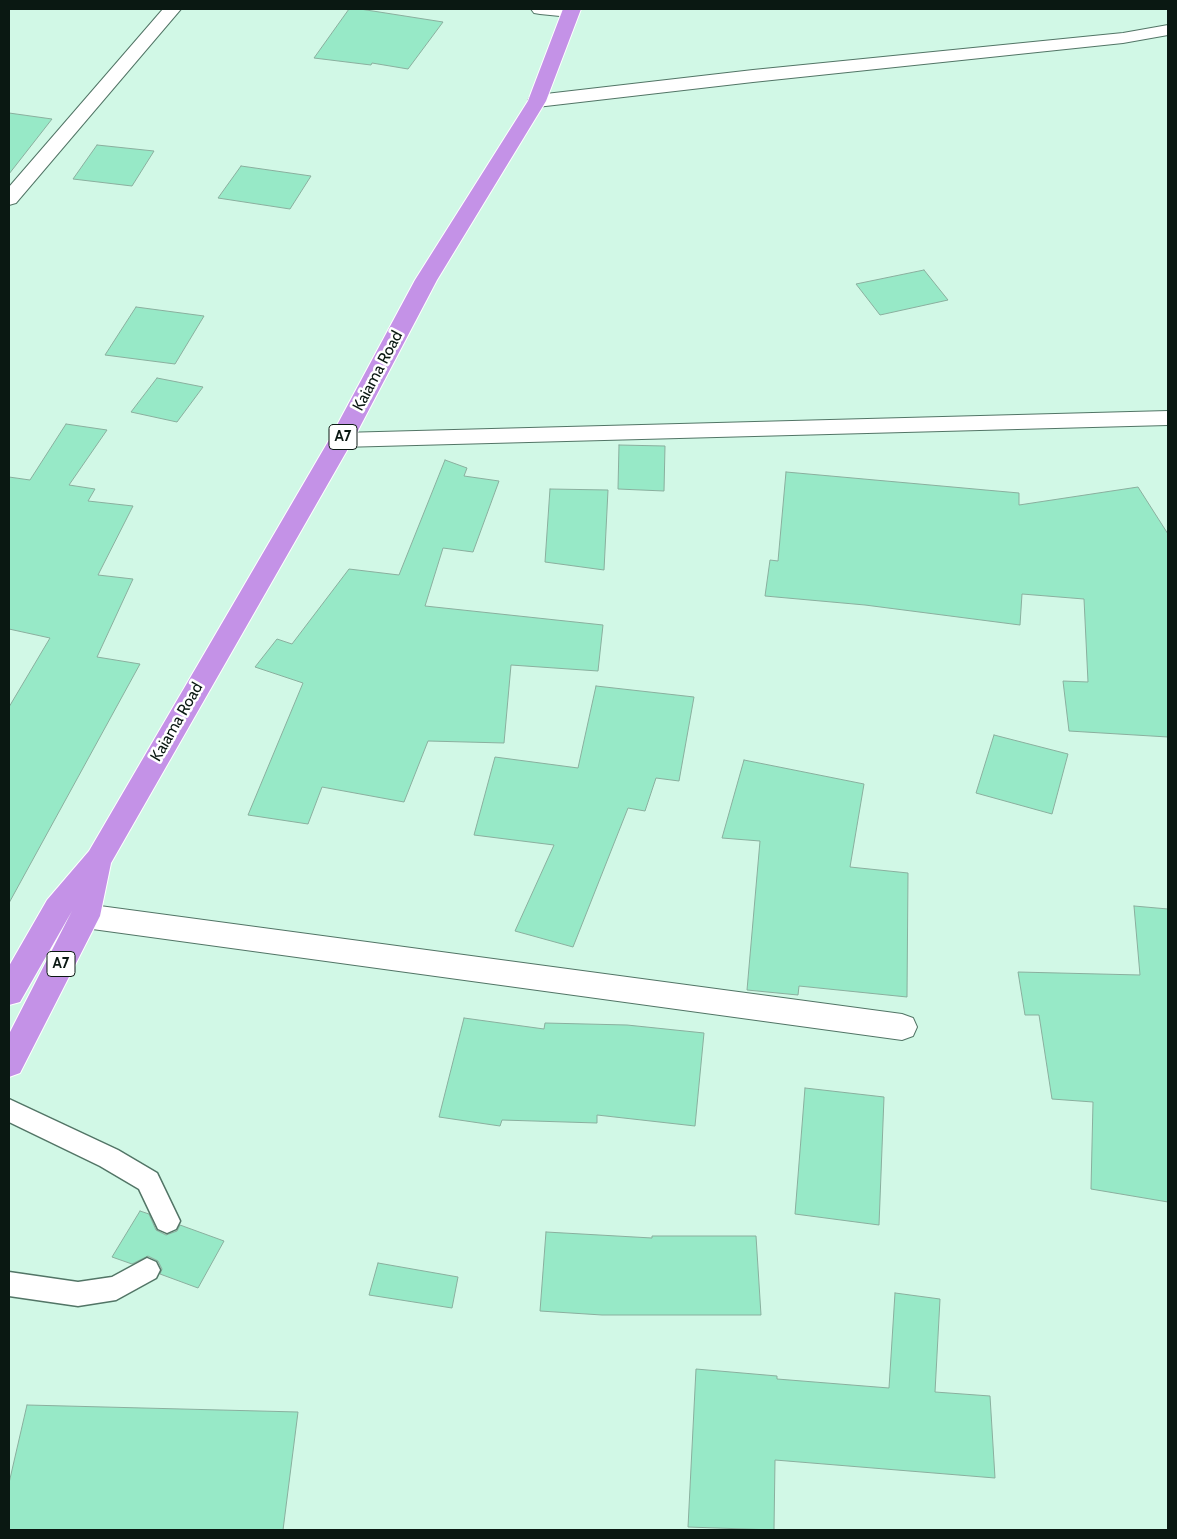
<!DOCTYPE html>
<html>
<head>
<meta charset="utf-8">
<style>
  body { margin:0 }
  #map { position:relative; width:1177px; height:1539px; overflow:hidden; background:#d1f8e6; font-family:Cabin,sans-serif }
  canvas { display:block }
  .frame { position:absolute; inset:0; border:10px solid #0a1812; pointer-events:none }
</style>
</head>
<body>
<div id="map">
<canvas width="1177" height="1539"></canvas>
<div class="frame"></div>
</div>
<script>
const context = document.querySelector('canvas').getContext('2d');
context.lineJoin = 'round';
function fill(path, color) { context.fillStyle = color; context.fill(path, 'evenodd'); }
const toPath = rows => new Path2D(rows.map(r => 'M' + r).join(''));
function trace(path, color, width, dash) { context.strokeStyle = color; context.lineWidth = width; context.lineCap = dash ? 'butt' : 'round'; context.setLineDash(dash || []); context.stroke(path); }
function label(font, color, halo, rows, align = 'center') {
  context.font = font + ' Cabin,sans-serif'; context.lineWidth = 5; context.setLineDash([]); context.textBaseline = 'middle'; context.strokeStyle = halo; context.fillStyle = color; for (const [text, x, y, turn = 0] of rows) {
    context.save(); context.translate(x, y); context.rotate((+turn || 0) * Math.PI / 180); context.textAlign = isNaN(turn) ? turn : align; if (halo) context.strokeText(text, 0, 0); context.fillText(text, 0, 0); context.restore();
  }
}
const building = toPath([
  [349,9,360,9,443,22,408,69,372,63,371,65,314,58,349,9],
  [9,113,52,119,9,174,9,113],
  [97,145,154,151,132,186,73,179,97,145],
  [241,166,311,176,290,209,218,198,241,166],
  [924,270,948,300,880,315,856,284,924,270],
  [136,307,204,316,175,364,105,355,136,307],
  [157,378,203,387,177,422,131,412,157,378],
  [66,424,107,430,69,485,95,489,88,501,133,506,98,575,133,579,97,657,140,664,9,903,9,707,50,638,9,629,9,477,30,480,66,424],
  [619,445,665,446,664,491,618,489,619,445],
  [445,460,467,468,464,476,499,481,473,552,443,548,425,606,603,625,598,671,511,665,504,743,428,741,404,802,322,787,308,824,248,815,303,683,255,667,277,639,292,644,349,569,399,575,445,460],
  [786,472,1019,493,1019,505,1138,487,1168,534,1168,737,1069,731,1063,681,1088,682,1084,599,1022,594,1020,625,865,605,765,596,770,560,778,561,786,472],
  [550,489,608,490,604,570,545,562,550,489],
  [596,686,694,697,679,781,656,778,645,811,628,808,573,947,515,931,554,845,474,835,495,757,578,768,596,686],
  [994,735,1068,754,1052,814,976,793,994,735],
  [744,760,864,784,850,867,908,873,907,997,799,986,798,995,747,990,760,841,722,838,744,760],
  [1134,906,1168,909,1168,1202,1091,1189,1093,1102,1052,1099,1039,1015,1025,1015,1018,972,1140,975,1134,906],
  [464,1018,544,1029,545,1023,627,1025,704,1033,695,1126,597,1115,597,1123,502,1120,500,1126,439,1117,464,1018],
  [805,1088,884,1097,879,1225,795,1214,805,1088],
  [140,1211,149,1214,156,1230,166,1235,177,1231,180,1225,224,1241,198,1288,160,1274,162,1269,158,1261,148,1256,132,1264,112,1257,140,1211],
  [546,1232,652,1238,652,1236,756,1236,761,1315,602,1315,540,1311,546,1232],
  [378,1263,458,1277,452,1308,369,1295,378,1263],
  [895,1293,940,1299,935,1392,990,1396,995,1478,775,1460,774,1530,688,1527,696,1369,777,1376,777,1379,889,1388,895,1293],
  [27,1405,298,1412,283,1530,9,1530,9,1483,27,1405]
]);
fill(building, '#97e9c7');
trace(building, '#8aaf9e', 1);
const service = toPath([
  [9,1099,118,1150,157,1173,180,1221,176,1229,167,1233,158,1229,139,1189,100,1166,9,1122,9,1099],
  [147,1258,156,1262,160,1270,156,1278,116,1300,78,1306,9,1296,9,1272,78,1282,112,1277,147,1258]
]);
const minor = toPath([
  [163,9,181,9,16,203,9,205,9,187,163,9],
  [531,9,577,9,579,12,576,16,570,17,540,14,534,13,531,9],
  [1168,25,1168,35,1123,43,753,82,537,107,530,105,528,101,530,97,537,95,753,70,1123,33,1168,25],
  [1168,411,1168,425,341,447,333,445,329,440,333,435,341,433,1168,411],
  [85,904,902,1014,913,1018,917,1027,913,1036,902,1040,85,928,75,924,70,916,75,908,85,904]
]);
const trunk = toPath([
  [563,9,581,9,546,101,437,280,353,440,111,863,100,916,20,1073,9,1077,9,1034,72,911,20,1002,9,1005,9,966,47,900,89,851,329,440,415,280,528,101,563,9]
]);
trace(service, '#527566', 3);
trace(minor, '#527566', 2);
trace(trunk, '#fff', 2);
fill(service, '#fff');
fill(minor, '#fff');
fill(trunk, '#c492e7');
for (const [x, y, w] of [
  [343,437,28],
  [61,964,28]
]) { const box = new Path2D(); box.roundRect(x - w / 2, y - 12.5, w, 25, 4); context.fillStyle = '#fff'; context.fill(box); trace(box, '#0a1812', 1); }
label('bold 15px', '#0a1812', null, [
  ["A7",343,437],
  ["A7",61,964]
]);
label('16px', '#0a1812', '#fff', [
  ["Kaiama Road",378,371,-62],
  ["Kaiama Road",177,722,-60]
]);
</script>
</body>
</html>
